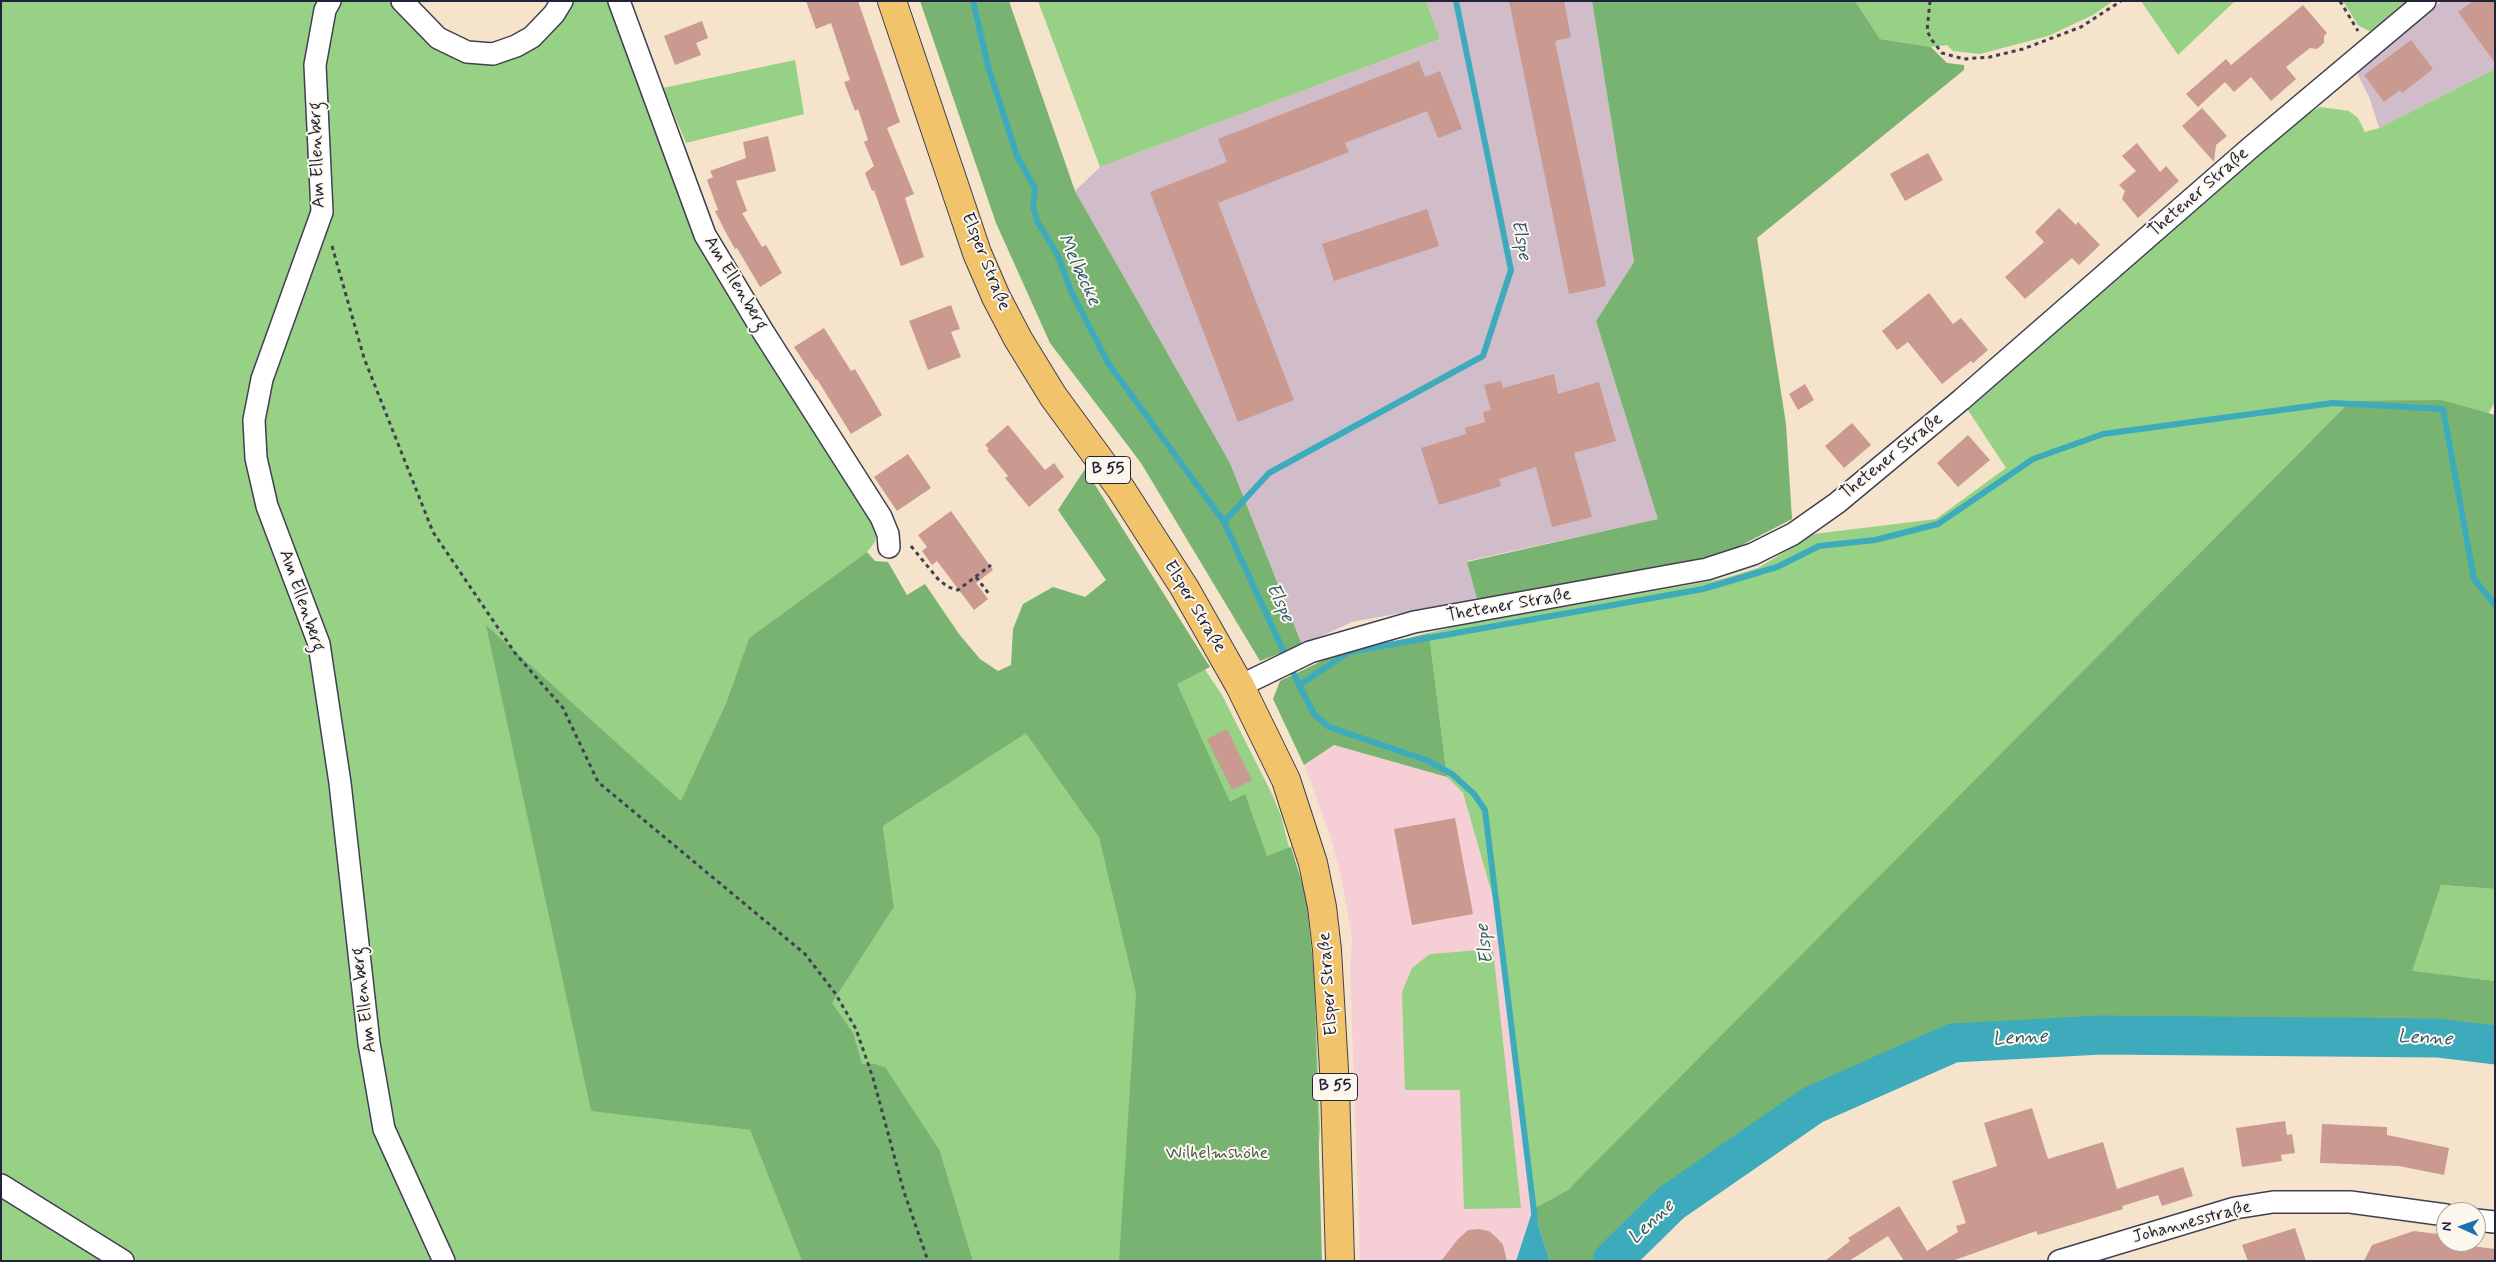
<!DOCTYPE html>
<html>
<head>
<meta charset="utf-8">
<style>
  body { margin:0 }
  #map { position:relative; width:2496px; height:1262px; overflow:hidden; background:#f5e4cb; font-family:Mynerve,sans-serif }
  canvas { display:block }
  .frame { position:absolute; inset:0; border:2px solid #22223b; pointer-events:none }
  .north { position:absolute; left:2436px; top:1202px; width:50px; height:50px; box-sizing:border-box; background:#fbf7ec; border:1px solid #a4a2a5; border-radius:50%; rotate:272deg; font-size:14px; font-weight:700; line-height:20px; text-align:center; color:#22223b }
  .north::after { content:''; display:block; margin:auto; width:18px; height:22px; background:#1f6fb2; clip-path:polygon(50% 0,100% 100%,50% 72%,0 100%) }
</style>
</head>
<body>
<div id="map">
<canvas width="2496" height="1262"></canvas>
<div class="frame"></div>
<div class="north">N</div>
</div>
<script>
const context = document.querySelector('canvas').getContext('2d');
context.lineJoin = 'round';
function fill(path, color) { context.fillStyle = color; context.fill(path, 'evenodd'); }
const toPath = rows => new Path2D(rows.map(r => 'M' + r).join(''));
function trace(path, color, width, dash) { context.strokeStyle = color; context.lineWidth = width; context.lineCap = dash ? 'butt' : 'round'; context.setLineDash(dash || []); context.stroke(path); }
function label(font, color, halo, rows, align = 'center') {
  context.font = font + ' Mynerve,sans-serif'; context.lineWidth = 4; context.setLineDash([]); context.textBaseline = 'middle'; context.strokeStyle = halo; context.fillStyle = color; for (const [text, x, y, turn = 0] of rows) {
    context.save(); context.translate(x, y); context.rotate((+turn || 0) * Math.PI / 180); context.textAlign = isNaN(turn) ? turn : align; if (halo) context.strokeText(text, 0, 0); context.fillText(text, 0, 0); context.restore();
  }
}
fill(toPath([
  [1334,745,1447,777,1463,793,1494,901,1516,1047,1533,1209,1516,1261,1360,1261,1350,967,1352,938,1341,876,1330,835,1304,765]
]), '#f6cfd6');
fill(toPath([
  [1426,1,1592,1,1634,262,1596,321,1659,519,1467,561,1477,599,1352,622,1302,645,1230,463,1075,191,1100,167,1440,39],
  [2442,1,2495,1,2495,69,2379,128,2370,99,2358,75,2358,67]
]), '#d1bdc9');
fill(toPath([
  [1,1,391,1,445,50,544,36,574,1,611,1,652,114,861,500,876,530,876,535,875,542,867,552,749,638,726,703,681,802,487,626,591,1110,750,1130,799,1252,747,1091,833,1001,894,907,883,826,1016,739,1011,733,1191,649,1222,695,1272,794,1281,816,1302,898,1314,963,1320,1129,1311,1261,973,1261,940,1151,927,1261,138,1261,51,1208,1,1175],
  [1038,1,1426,1,1440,39,1100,167],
  [1855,1,2113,1,2093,15,2048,36,1980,54,1953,51,1947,45,1931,47,1880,39],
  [2141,1,2235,1,2178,55],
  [2343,1,2412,1,2379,28,2369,31,2358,25],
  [795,60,804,114,686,143,663,88],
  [2495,69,2495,402,2488,414,2442,400,1568,1190,1533,1209,1516,1047,1494,901,1463,793,1447,777,1429,633,1461,625,1722,579,1758,568,1814,534,1936,519,2006,468,1966,407,2233,176,2311,112,2320,107,2349,111,2358,118,2365,132,2379,128],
  [2441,885,2495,889,2495,981,2411,972],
  [1493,949,1521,1208,1464,1209,1460,1090,1405,1090,1402,992,1412,968,1430,954],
  [1,1188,117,1261,1,1261]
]), '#96d185');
fill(toPath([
  [920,1,1009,1,1075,191,1230,463,1302,645,1260,661,1141,463,1050,343,996,223],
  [1592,1,1855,1,1880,39,1931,47,1947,63,1964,65,1964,70,1757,238,1786,424,1792,519,1730,551,1685,562,1477,599,1467,562,1658,519,1596,321,1634,262],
  [2442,400,2495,415,2495,889,2441,885,2412,971,2495,981,2495,1049,1970,1039,1864,1084,1661,1222,1591,1261,1550,1261,1533,1209,1568,1190,2351,401],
  [1085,469,1210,667,1177,684,1230,802,1245,794,1267,856,1291,847,1306,896,1314,976,1322,1261,1119,1261,1136,993,1099,837,1026,733,883,826,894,907,832,1003,853,1033,862,1064,874,1064,885,1067,940,1151,973,1261,802,1261,750,1130,591,1111,486,625,681,801,726,703,749,638,867,552,875,561,888,562,907,595,925,584,959,634,980,659,998,671,1011,665,1013,629,1023,604,1053,587,1085,597,1106,580,1058,510],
  [1429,633,1447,777,1334,745,1304,765,1273,699,1280,681,1326,659]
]), '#78b372');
fill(toPath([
  [1533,1209,1550,1261,1516,1261],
  [1661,1222,1636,1261,1591,1261]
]), '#3dabbc');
trace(toPath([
  [973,1,988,66,1017,156,1035,188,1033,206,1037,221,1057,254,1071,291,1108,363,1224,522],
  [1456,1,1511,270,1483,356,1269,473,1224,522,1299,685,1314,714,1329,727,1426,760,1452,774,1474,794,1485,810,1535,1220],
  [1299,685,1349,652,1703,589,1777,567,1819,546,1875,540,1938,524,2033,459,2103,434,2333,403,2443,409,2474,579,2495,605]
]), '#3dabbc', 6);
trace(toPath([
  [1612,1261,1671,1203,1813,1105,1953,1043,2101,1035,2437,1038,2495,1045]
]), '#3dabbc', 39);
fill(toPath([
  [806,1,858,1,900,122,887,128,914,194,905,198,924,257,901,266,874,190,872,191,865,173,874,166,864,142,868,140,858,109,855,111,844,82,850,80,831,23,816,29],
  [1509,1,1564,1,1571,37,1555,41,1606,286,1569,294],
  [2473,1,2495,1,2495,63,2458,12],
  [2303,5,2327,33,2324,36,2324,43,2317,49,2310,48,2286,67,2296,79,2271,101,2251,77,2234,92,2225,82,2198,107,2186,94,2226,59,2231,65],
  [702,21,708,38,696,43,701,55,675,65,664,36],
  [2411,40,2433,69,2402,93,2400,90,2384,102,2364,75],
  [1419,61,1425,77,1440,71,1462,129,1438,138,1427,111,1345,143,1349,152,1218,203,1294,400,1238,422,1150,192,1227,162,1218,139],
  [2202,108,2227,136,2216,145,2214,162,2182,126],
  [768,136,776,171,736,181,747,211,742,213,762,247,766,245,782,273,760,287,737,248,735,249,725,231,715,211,718,210,707,180,713,177,710,171,746,158,743,142],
  [2137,143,2160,172,2166,166,2179,181,2138,218,2122,199,2125,191,2119,185,2136,171,2122,156],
  [1928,153,1943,180,1905,201,1890,174],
  [2059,208,2076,225,2078,222,2100,245,2079,265,2072,258,2025,299,2005,277,2044,242,2035,232],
  [1427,209,1439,246,1334,281,1322,244],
  [1929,293,1953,324,1961,318,1988,350,1973,363,1971,361,1942,384,1908,342,1897,350,1882,331],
  [951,305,960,329,951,332,961,357,928,370,909,321],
  [824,328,851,371,855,369,882,415,851,434,817,379,816,380,794,347],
  [1554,374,1558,394,1599,382,1616,441,1574,453,1592,517,1552,527,1536,467,1499,479,1501,486,1439,505,1421,448,1466,434,1465,428,1485,422,1483,412,1491,410,1484,385,1501,381,1503,388],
  [1805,384,1814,400,1798,410,1789,394],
  [1852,423,1871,445,1844,468,1825,446],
  [1008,425,1045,470,1054,463,1064,477,1029,507,1005,478,1008,476,987,450,989,449,985,445],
  [1968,435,1990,460,1958,487,1937,463],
  [908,454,931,488,897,511,874,477],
  [951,511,993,570,976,583,988,599,974,610,937,561,932,565,922,551,927,547,918,535],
  [1227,729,1252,780,1232,790,1207,739],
  [1455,818,1473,914,1412,925,1394,829],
  [2032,1108,2048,1159,2103,1142,2117,1189,2183,1167,2193,1196,2162,1206,2158,1195,2122,1206,2123,1209,2038,1235,2036,1231,1952,1261,1904,1261,1888,1236,1849,1261,1825,1261,1850,1241,1848,1238,1899,1206,1927,1251,1958,1232,1956,1226,1966,1223,1952,1181,1997,1166,1984,1123],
  [2285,1121,2287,1135,2292,1134,2295,1153,2281,1155,2282,1161,2242,1167,2236,1128],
  [2322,1124,2387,1127,2387,1135,2449,1148,2444,1175,2399,1166,2320,1163],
  [2295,1228,2306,1261,2248,1261,2242,1245],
  [1478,1229,1489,1231,1497,1238,1503,1245,1507,1261,1441,1261,1458,1239,1468,1230],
  [2414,1231,2446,1235,2446,1242,2464,1242,2463,1245,2495,1249,2495,1261,2364,1261,2372,1245]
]), '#ca998f');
const minor = toPath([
  [330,1,325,10,315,65,322,212,262,379,254,420,256,458,267,506,319,644,340,783,369,1043,384,1129,444,1261],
  [402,1,438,38,467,52,493,54,516,46,532,37,554,14,562,1],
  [619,1,705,235,762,330,881,517,888,534,889,547],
  [1240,686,1310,652,1414,622,1707,569,1753,554,1793,534,1837,503,1961,400,2250,148,2425,1],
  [1,1185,123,1261],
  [2476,1220,2495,1222],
  [2059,1261,2235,1208,2273,1202,2350,1202,2446,1215]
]);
const primary = toPath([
  [892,1,977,253,996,297,1018,339,1053,396,1121,489,1184,587,1240,686,1286,780,1313,863,1322,907,1327,950,1335,1087,1340,1261]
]);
trace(minor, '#423f51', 24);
trace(primary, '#423f51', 30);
trace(toPath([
  [1930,1,1927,31,1932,40,1942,53,1964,59,1990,57,2023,49,2081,27,2121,1],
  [2340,1,2358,31],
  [332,246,364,358,433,532,515,653,563,708,598,782,805,954,835,993,856,1029,873,1078,904,1192,928,1261],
  [911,546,938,579,948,587,958,590,991,565],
  [976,577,989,594]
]), '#423f51', 3, [4, 4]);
trace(minor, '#fff', 21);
trace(primary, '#f1c36a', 28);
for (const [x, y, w] of [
  [1108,470,45],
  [1335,1087,45]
]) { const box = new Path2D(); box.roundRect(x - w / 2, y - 13.5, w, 27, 4); context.fillStyle = '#fbf7ec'; context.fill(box); trace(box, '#22223b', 1); }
label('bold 16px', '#22223b', null, [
  ["B 55",1108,470],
  ["B 55",1335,1087]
]);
label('18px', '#22223b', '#fbf7ec', [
  ["Am Ellenberg",318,155,-92],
  ["Thetener Straße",2199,193,-41],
  ["Elsper Straße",985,262,68],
  ["Am Ellenberg",735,284,59],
  ["Thetener Straße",1892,457,-39],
  ["Am Ellenberg",301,601,71],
  ["Thetener Straße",1509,606,-10],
  ["Elsper Straße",1194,607,59],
  ["Elsper Straße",1329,984,-94],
  ["Am Ellenberg",365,1000,-97],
  ["Johannesstraße",2192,1223,-15]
]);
label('18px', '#455751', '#fbf7ec', [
  ["Wilhelmshöhe",1217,1154]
]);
label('italic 19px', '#2d596f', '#fbf7ec', [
  ["Elspe",1520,240,79],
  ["Melbecke",1078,270,65],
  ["Elspe",1279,603,65],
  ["Elspe",1486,944,-97],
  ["Lenne",2020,1039,-3],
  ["Lenne",2425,1039,3],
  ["Lenne",1652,1223,-43]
]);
</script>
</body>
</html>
